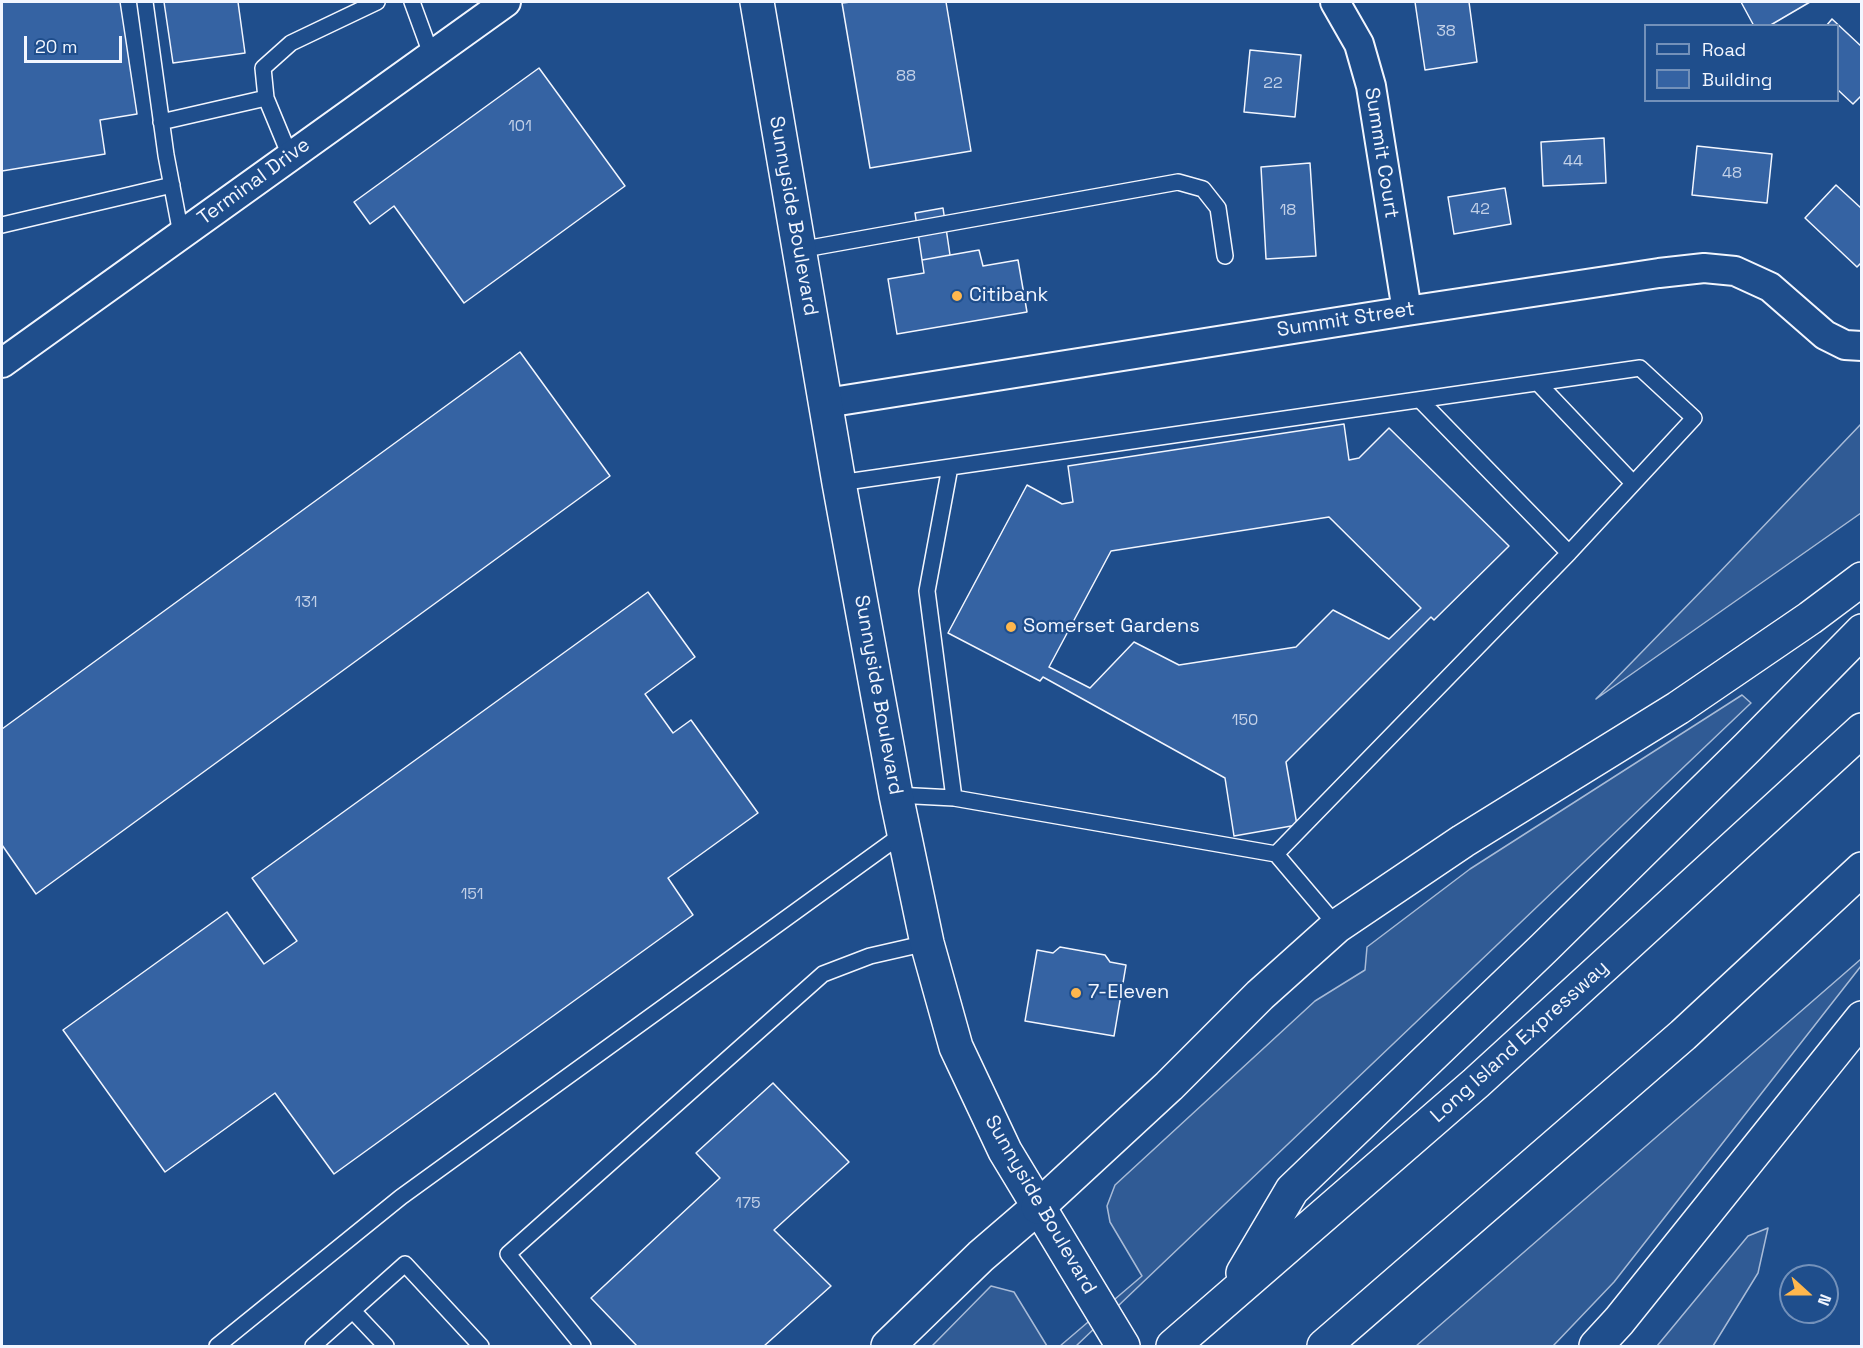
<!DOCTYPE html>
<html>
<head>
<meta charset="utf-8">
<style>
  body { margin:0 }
  #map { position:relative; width:1863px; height:1348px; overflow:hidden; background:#1f4e8c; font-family:"Space Grotesk",sans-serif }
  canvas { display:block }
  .frame { position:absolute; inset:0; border:3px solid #f2f6ff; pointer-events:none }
  .legend { position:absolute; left:1644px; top:24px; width:195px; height:78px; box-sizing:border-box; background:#1f4e8c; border:2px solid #7391ba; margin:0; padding:8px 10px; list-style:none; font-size:18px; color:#f2f6ff }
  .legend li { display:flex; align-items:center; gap:12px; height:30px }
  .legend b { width:30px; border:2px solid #7391ba }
  .north { position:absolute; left:1779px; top:1264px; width:60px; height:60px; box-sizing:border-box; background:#1f4e8c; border:2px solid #7391ba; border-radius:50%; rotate:111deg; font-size:16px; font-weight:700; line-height:24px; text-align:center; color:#f2f6ff }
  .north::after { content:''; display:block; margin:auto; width:21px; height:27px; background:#ffb74d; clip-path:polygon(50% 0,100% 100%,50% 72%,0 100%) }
  .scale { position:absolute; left:24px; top:36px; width:98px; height:27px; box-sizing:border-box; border:3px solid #f2f6ff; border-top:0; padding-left:8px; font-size:18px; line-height:21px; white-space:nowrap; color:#f2f6ff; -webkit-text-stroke:4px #1f4e8c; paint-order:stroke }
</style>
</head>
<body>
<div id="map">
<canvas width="1863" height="1348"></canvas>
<div class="frame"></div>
<ul class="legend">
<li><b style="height:8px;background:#1f4e8c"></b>Road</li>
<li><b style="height:16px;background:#3563a3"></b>Building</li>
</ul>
<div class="north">N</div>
<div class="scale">20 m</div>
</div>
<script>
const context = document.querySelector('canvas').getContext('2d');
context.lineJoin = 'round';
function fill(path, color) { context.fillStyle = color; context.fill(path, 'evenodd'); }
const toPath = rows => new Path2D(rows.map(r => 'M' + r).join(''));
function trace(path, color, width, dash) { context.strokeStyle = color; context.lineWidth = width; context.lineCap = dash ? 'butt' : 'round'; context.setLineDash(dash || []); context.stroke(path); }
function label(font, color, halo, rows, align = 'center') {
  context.font = font + ' "Space Grotesk",sans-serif'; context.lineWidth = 4.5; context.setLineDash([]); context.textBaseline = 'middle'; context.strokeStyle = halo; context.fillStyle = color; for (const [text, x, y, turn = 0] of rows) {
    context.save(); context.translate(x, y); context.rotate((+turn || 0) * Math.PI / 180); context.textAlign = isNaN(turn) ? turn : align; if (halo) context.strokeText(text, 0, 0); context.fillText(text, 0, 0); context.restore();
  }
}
const built = toPath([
  [1861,424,1861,513,1596,699,1715,577,1861,424],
  [1742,695,1751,703,1076,1346,1060,1346,1142,1276,1110,1222,1107,1206,1115,1185,1315,1001,1365,970,1367,947,1470,869,1742,695],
  [1861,959,1861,966,1614,1282,1553,1346,1416,1346,1861,959],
  [1768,1228,1758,1273,1713,1346,1657,1346,1748,1236,1768,1228],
  [991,1286,1014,1292,1047,1346,932,1346,991,1286]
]);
fill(built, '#305b95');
trace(built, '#a8bbd7', 1.5);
const building = toPath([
  [2,2,120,2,137,114,100,120,105,154,2,171,2,2],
  [164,2,238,2,245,53,173,63,164,2],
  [851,2,946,2,971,151,870,168,842,3,851,2],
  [1415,2,1469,2,1477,62,1425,70,1415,2],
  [1741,2,1810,2,1769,26,1754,26,1741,2],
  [1832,19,1862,47,1862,95,1853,104,1838,90,1838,26,1826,26,1832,19],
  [1250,50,1301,55,1295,117,1244,112,1250,50],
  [539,68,625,186,464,303,394,206,370,224,354,202,539,68],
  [1604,138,1606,183,1543,186,1541,142,1604,138],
  [1697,146,1772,154,1767,203,1692,195,1697,146],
  [1310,163,1316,256,1266,259,1261,167,1310,163],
  [1836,185,1862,209,1862,262,1857,267,1805,218,1836,185],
  [1505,188,1511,224,1454,234,1448,197,1505,188],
  [943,208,950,255,922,260,915,213,943,208],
  [979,250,983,266,1018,260,1027,312,897,334,888,279,924,273,922,260,979,250],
  [520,352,610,476,36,894,2,845,2,729,520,352],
  [1344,424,1349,460,1359,458,1389,428,1509,546,1434,620,1431,617,1286,762,1297,825,1234,836,1225,778,1043,677,1040,681,948,633,1027,485,1062,504,1073,502,1068,466,1344,424],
  [1329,517,1421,608,1389,639,1333,610,1296,647,1179,665,1134,642,1090,688,1049,667,1111,551,1329,517],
  [648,592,695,657,645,694,673,733,691,720,758,813,668,878,693,915,334,1174,275,1093,165,1172,63,1030,227,912,264,964,297,941,252,878,648,592],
  [1060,947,1105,955,1110,962,1126,965,1114,1036,1025,1021,1037,950,1053,953,1060,947],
  [773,1083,849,1162,774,1230,831,1286,764,1346,637,1346,591,1298,720,1178,696,1153,773,1083]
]);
fill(building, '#3563a3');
trace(building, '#f2f6ff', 1.5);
const service = toPath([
  [145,2,166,155,181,234],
  [412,2,431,54],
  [161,122,266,98],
  [290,156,266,98,263,68,291,43,377,2],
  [2,225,172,185],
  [799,250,1178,182,1203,189,1218,208,1225,256],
  [1538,383,1633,483],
  [1420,400,1569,553],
  [950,467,927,591,954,798],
  [839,483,1640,368,1694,418,1569,553,1276,854],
  [896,795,954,798,1276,854,1337,926],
  [353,1311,386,1346],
  [217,1346,401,1197,904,833],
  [313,1346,405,1264,481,1346],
  [583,1346,508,1254,823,974,870,956,927,943]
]);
const minor = toPath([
  [1335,2,1359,44,1371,86,1407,311],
  [2,363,506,2],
  [826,403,1407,311,1659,273,1704,268,1735,271,1770,287,1825,335,1845,345,1862,346]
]);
const secondary = toPath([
  [757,2,839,483,896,795,927,943,956,1047,1005,1151,1123,1346],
  [888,1346,981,1256,1038,1207]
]);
const motorway = toPath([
  [1038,1207,1169,1086,1260,995,1337,926,1463,841,1678,708,1810,618,1862,579],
  [1243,1273,1292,1190,1544,948,1748,747,1862,631],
  [1173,1346,1476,1083,1862,730],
  [1324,1346,1683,1035,1862,869],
  [1596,1346,1619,1321,1862,1018]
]);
trace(service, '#f2f6ff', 18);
trace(minor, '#f2f6ff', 32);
trace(secondary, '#f2f6ff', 36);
trace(motorway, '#f2f6ff', 36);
trace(service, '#1f4e8c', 15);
trace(minor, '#1f4e8c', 28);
trace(secondary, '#1f4e8c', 33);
trace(motorway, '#1f4e8c', 33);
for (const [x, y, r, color] of [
  [957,296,6,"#ffb74d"],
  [1011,627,6,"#ffb74d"],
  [1076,993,6,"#ffb74d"]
]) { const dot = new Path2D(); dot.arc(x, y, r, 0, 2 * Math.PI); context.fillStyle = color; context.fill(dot); trace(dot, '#1f4e8c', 2); }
label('16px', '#c3d1e8', null, [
  ["38",1446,32],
  ["88",906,77],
  ["22",1273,84],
  ["101",520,127],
  ["44",1573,162],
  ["48",1732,174],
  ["42",1480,210],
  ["18",1288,211],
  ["131",306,603],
  ["150",1245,721],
  ["151",472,895],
  ["175",748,1204]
]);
label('20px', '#f2f6ff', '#1f4e8c', [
  ["Summit Court",1381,153,81],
  ["Terminal Drive",254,182,-36],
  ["Sunnyside Boulevard",793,216,80],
  ["Summit Street",1346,320,-9],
  ["Sunnyside Boulevard",878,695,80],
  ["Long Island Expressway",1520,1042,-42],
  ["Sunnyside Boulevard",1040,1205,60]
]);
label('20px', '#f2f6ff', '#1f4e8c', [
  ["Citibank",969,296],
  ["Somerset Gardens",1023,627],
  ["7-Eleven",1088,993]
], 'left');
</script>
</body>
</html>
